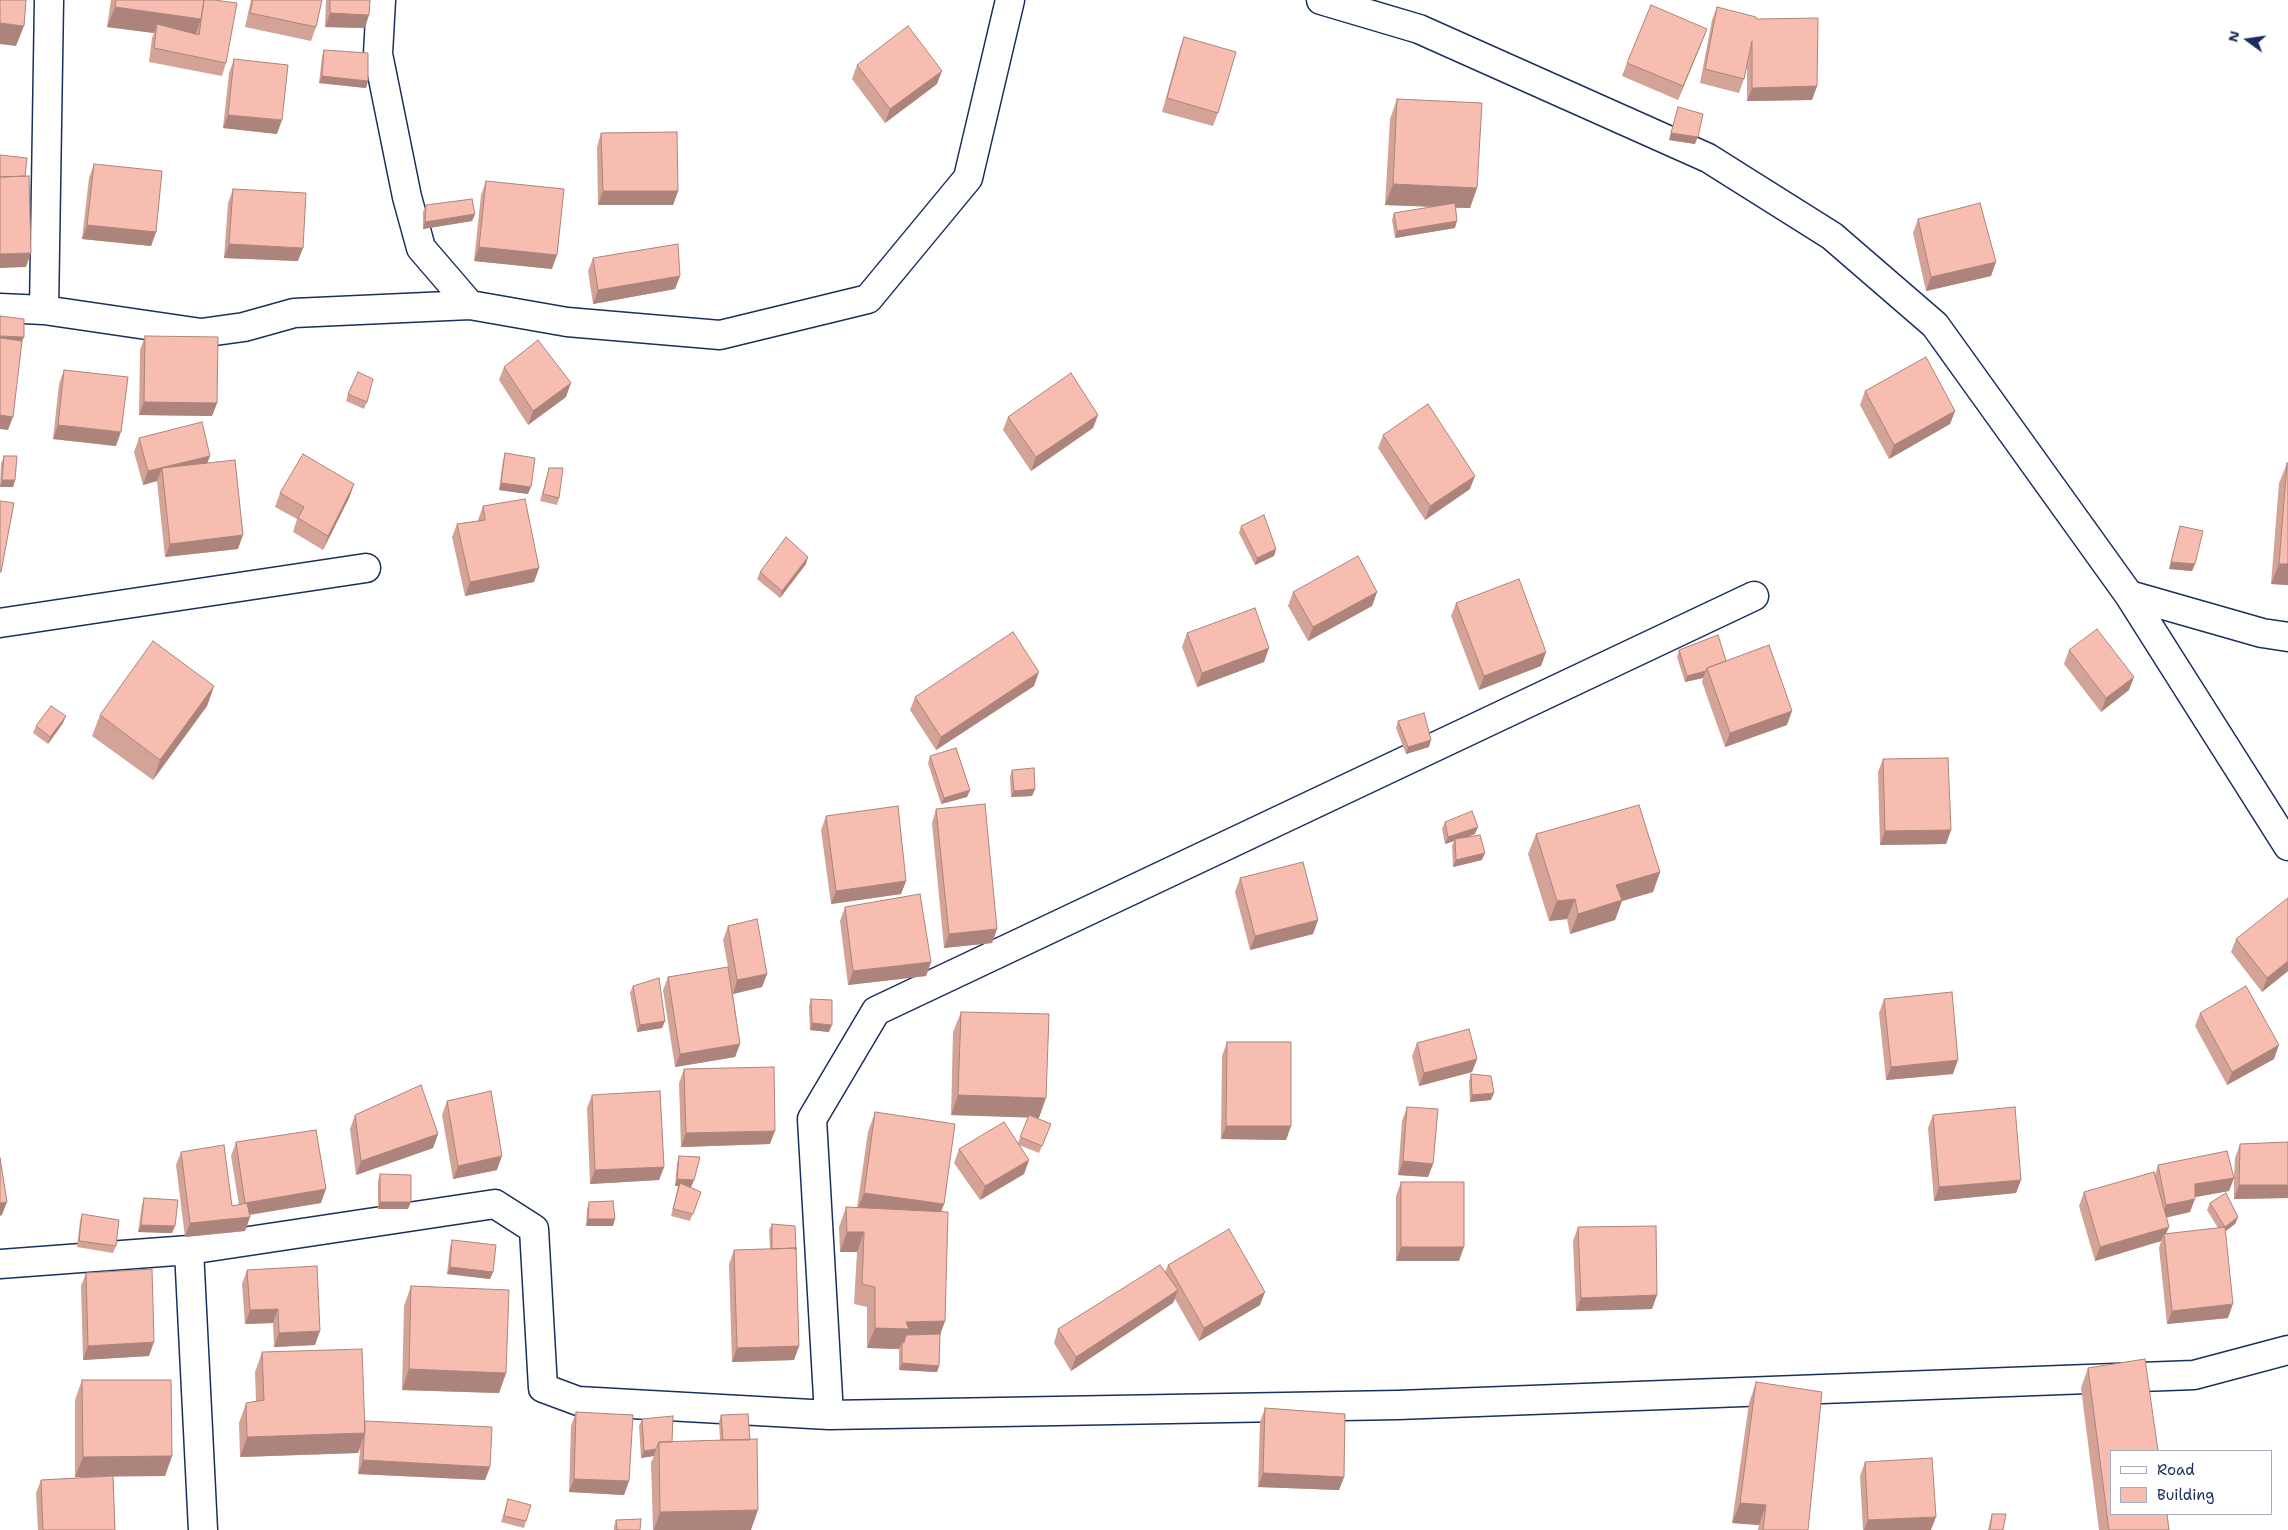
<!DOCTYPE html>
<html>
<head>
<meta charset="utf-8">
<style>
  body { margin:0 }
  #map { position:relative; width:2288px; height:1530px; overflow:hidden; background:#fff; font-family:"Shantell Sans",sans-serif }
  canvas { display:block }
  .legend { position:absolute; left:2110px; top:1450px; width:162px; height:65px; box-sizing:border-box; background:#fff; border:1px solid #a4acbf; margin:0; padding:6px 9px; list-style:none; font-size:15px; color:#1b2f5e }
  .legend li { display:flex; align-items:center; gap:10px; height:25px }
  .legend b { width:25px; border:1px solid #a4acbf }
  .north { position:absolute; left:2223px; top:15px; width:50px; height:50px; -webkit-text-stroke:4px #fff; paint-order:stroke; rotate:284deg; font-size:14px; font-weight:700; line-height:20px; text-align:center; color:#1b2f5e }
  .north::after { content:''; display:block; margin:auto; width:18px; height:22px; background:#1b2f5e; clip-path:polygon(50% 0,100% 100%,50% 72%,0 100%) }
</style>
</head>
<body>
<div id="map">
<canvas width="2288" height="1530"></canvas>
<ul class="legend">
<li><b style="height:6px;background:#fff"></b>Road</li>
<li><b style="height:14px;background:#f7bdb0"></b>Building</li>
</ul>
<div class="north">N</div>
</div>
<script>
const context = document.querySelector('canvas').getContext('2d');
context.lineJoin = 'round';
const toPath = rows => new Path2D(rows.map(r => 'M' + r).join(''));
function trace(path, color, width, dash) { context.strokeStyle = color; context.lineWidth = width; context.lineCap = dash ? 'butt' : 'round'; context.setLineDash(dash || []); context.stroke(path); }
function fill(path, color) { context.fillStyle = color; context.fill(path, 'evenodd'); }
const minor = toPath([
  [381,0,378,54,407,197,421,248,470,305,567,322,720,335,868,299,968,178,1010,0],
  [1321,0,1419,29,1708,158,1832,236,1935,325,2129,595,2288,846],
  [0,308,44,310,201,333,244,327,294,313,470,305],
  [44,310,49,0],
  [2129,595,2262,633,2288,637],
  [0,623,366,568],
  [189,1250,203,1530],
  [0,1264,189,1250,495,1204,534,1229,543,1388,578,1401,829,1415,1398,1405,2194,1375,2288,1350],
  [829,1415,812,1119,876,1011,1754,596]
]);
trace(minor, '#1b2f5e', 31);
trace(minor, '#fff', 28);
fill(toPath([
  [111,0,214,0,226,63,222,76,149,62,152,38,154,33,107,27],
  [251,0,322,0,316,27,311,41,245,27],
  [326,0,370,0,365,28,325,27],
  [1717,7,1756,19,1817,86,1812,100,1747,101,1747,64,1744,79,1739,93,1700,83,1712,20],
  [1184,37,1218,113,1213,126,1162,112,1179,51],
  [1702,42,1678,100,1622,76,1627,63],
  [324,50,368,81,366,88,319,83,322,56],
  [234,59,277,134,223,128,229,73],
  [857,65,937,84,885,123,852,79],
  [1397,99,1477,188,1470,208,1456,208,1455,228,1395,238,1392,220,1394,213,1434,207,1385,205,1390,119],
  [1678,107,1695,144,1669,140],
  [601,133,678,191,673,205,598,205,597,147],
  [94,164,156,232,151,246,82,239,89,178],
  [486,181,552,269,474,261,481,195],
  [233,189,298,261,224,258,228,203],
  [426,205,475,214,472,221,423,229,423,212],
  [1918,219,1991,276,1926,291,1913,233],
  [593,258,680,276,675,289,593,304,588,271],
  [145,336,217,403,212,416,139,415,140,350],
  [504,367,566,397,528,425,499,380],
  [64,370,116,446,53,439,59,384],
  [1865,391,1955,411,1950,424,1889,459,1860,405],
  [348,394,367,402,364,409,346,401],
  [1098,415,1093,428,1031,471,1003,430,1008,417],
  [1383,435,1470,489,1425,520,1378,448],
  [139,438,210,456,207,463,238,549,165,557,157,481,143,485,134,452],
  [505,453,528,494,499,490,503,460],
  [4,456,15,480,13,487,0,487,1,463],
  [2287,463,2288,463,2288,585,2271,584,2279,483],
  [549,468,559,498,557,505,540,501],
  [354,484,349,498,323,550,293,532,297,519,275,507,280,493],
  [483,506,539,568,534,582,465,596,452,537,457,524,478,521,478,520],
  [1241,526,1276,549,1274,556,1255,565,1239,533],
  [2180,526,2195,564,2192,571,2169,569,2178,533],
  [806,564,780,598,757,579,760,572],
  [1293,592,1377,592,1372,606,1308,641,1288,606],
  [1456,603,1546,652,1541,666,1479,690,1451,616],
  [1187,633,1269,648,1264,662,1197,687,1182,647],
  [1679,650,1726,661,1787,725,1725,747,1702,682,1703,678,1685,682,1677,657],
  [2069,650,2129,690,2101,712,2064,664],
  [214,686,207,706,153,780,92,736,100,715],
  [1034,686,936,750,910,710,915,697],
  [1398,721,1429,747,1406,754,1396,728],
  [63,723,48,744,33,733,36,726],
  [930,756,970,790,967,797,941,804,928,763],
  [1883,759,1951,830,1946,844,1880,845,1878,772],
  [1012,770,1035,789,1032,796,1011,797,1010,777],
  [936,809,997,929,992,943,944,948,932,823],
  [826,816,906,881,901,894,831,904,821,830],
  [1445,822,1475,834,1467,837,1482,860,1453,867,1452,846,1454,841,1445,844,1442,829],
  [1536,834,1660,872,1653,892,1622,901,1615,920,1570,934,1567,919,1549,921,1528,854],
  [1240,878,1318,920,1313,934,1250,950,1235,892],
  [845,907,931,962,926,976,848,985,840,921],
  [728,926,767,974,762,987,733,994,740,1044,735,1057,675,1067,663,990,668,977,728,967,723,940],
  [2236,939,2288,971,2262,992,2231,952],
  [633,986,665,1021,662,1028,637,1032,630,993],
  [811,999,829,1032,810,1030,809,1006],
  [1884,999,1953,1074,1886,1080,1879,1013],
  [961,1012,1039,1118,1034,1117,1051,1124,1039,1153,1019,1145,1029,1160,1024,1174,980,1200,954,1163,959,1149,1018,1143,1028,1117,951,1115,953,1032],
  [2200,1013,2274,1059,2227,1085,2195,1026],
  [1227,1042,1291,1126,1286,1140,1221,1139,1222,1056],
  [1417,1043,1477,1059,1472,1072,1419,1086,1412,1056],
  [684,1069,770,1144,681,1147,679,1083],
  [1471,1074,1491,1100,1470,1102,1469,1081],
  [592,1095,664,1167,659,1180,590,1184,587,1108],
  [447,1101,497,1170,453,1179,442,1115],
  [1407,1107,1433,1164,1428,1177,1398,1175,1402,1121],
  [875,1112,944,1204,941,1212,945,1321,940,1334,939,1366,937,1372,899,1370,899,1349,867,1348,867,1307,854,1304,857,1252,840,1252,839,1227,846,1207,857,1208,868,1132],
  [355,1115,438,1134,433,1148,356,1175,350,1129],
  [1933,1115,2021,1180,2016,1193,1934,1201,1928,1128],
  [236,1142,321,1203,250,1215,250,1217,245,1231,185,1237,176,1165,181,1152,232,1206,239,1205,231,1156],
  [2288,1142,2288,1198,2234,1199,2234,1178,2229,1191,2195,1197,2190,1212,2166,1217,2166,1234,2218,1228,2207,1210,2210,1203,2238,1217,2235,1224,2225,1231,2228,1318,2167,1324,2159,1248,2161,1241,2095,1261,2079,1206,2084,1192,2155,1175,2158,1165,2234,1177,2235,1158,2240,1144],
  [679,1156,694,1180,691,1187,689,1187,701,1192,690,1221,671,1216,678,1186,675,1186,677,1163],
  [380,1174,408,1209,378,1209,378,1181],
  [1401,1182,1459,1261,1396,1261,1396,1196],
  [144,1198,172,1233,138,1232,142,1205],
  [589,1202,613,1226,586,1226,587,1209],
  [82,1214,116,1246,113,1253,77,1247,80,1221],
  [772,1224,796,1250,796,1252,799,1346,794,1360,732,1362,729,1264,734,1250,770,1249,769,1230],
  [1578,1227,1657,1295,1652,1309,1576,1311,1573,1241],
  [452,1240,493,1272,490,1279,447,1274,450,1247],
  [1168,1265,1260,1305,1199,1341,1175,1299,1173,1303,1071,1371,1054,1343,1058,1329,1165,1272],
  [247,1270,315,1345,274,1347,273,1323,245,1324,242,1284],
  [86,1273,149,1356,83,1360,81,1286],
  [411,1286,506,1373,499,1393,402,1390,404,1306],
  [262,1352,365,1423,490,1467,485,1480,358,1474,360,1448,358,1453,240,1457,239,1423,246,1403,256,1401,255,1372],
  [2088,1368,2169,1530,2099,1530,2081,1388],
  [82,1380,172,1456,165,1476,113,1476,115,1530,38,1530,36,1493,41,1480,111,1476,75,1477,75,1400],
  [1756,1382,1808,1530,1758,1530,1759,1525,1732,1523,1749,1403],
  [1265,1408,1344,1477,1339,1490,1258,1487,1260,1422],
  [576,1412,629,1481,624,1495,569,1492,571,1426],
  [721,1415,751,1530,653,1530,651,1462,654,1456,641,1458,639,1426,642,1419,672,1442,720,1440,719,1422],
  [1865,1462,1931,1530,1863,1530,1860,1476],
  [508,1499,526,1521,524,1528,501,1522],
  [1992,1514,2003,1530,1988,1530,1990,1521],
  [616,1520,640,1530,614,1530,614,1527]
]), '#d4a397');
fill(toPath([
  [115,7,201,19,194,39,157,24,154,33,107,27],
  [330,13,369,15,365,28,325,27],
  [0,23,24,26,16,46,0,44],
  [1707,29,1702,42,1678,100,1683,86],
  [942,71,937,84,885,123,890,109],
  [322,76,368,81,366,88,319,83],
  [1817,86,1812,100,1747,101,1752,88],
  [228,115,282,120,277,134,223,128],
  [1671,133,1698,137,1695,144,1669,140],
  [1393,184,1477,188,1470,208,1385,205],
  [603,191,678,191,673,205,598,205],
  [475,214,472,221,423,229,425,222],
  [1457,221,1455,228,1395,238,1397,231],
  [87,225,156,232,151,246,82,239],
  [229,244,303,248,298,261,224,258],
  [479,247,557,255,552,269,474,261],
  [31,253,26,267,0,268,0,254],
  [1996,262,1991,276,1926,291,1931,277],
  [680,276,675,289,593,304,598,290],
  [0,336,24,337,21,344,0,343],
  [571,383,566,397,528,425,533,411],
  [144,402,217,403,212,416,139,415],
  [1955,411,1950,424,1889,459,1894,445],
  [0,415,13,417,8,430,0,429],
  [1098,415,1093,428,1031,471,1036,457],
  [58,425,121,432,116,446,53,439],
  [210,456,205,469,162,468,157,481,143,485,148,471],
  [1475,476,1470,489,1425,520,1430,506],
  [2,480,15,480,13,487,0,487],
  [501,483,531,487,528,494,499,490],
  [354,484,349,498,323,550,328,536],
  [243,535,238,549,165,557,170,544],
  [1276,549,1274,556,1255,565,1257,558],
  [808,557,806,564,780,598,782,591],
  [2171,562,2195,564,2192,571,2169,569],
  [2279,564,2288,564,2288,585,2271,584],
  [539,568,534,582,465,596,470,582],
  [1377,592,1372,606,1308,641,1313,627],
  [1269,648,1264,662,1197,687,1202,673],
  [1546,652,1541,666,1479,690,1484,676],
  [1706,671,1703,678,1685,682,1687,676],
  [1039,672,1034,686,936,750,941,737],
  [2134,677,2129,690,2101,712,2106,698],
  [214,686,207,706,153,780,160,760],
  [1792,711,1787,725,1725,747,1730,733],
  [66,716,63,723,48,744,50,737],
  [1431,740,1429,747,1406,754,1408,747],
  [1035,789,1032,796,1011,797,1014,791],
  [970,790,967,797,941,804,944,798],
  [1478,827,1475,834,1455,841,1455,839,1454,841,1445,844,1448,837],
  [1951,830,1946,844,1880,845,1885,831],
  [1485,853,1482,860,1453,867,1456,860],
  [1660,872,1653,892,1622,901,1615,920,1570,934,1578,914,1616,885],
  [906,881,901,894,831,904,836,891],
  [1575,899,1567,919,1549,921,1557,901],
  [1318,920,1313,934,1250,950,1255,936],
  [997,929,992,943,944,948,949,934],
  [2288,961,2288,971,2262,992,2267,978],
  [931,962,926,976,848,985,853,971],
  [767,974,762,987,733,994,737,980],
  [665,1021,662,1028,637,1032,640,1025],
  [812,1023,832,1025,829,1032,810,1030],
  [740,1044,735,1057,675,1067,680,1054],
  [2279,1045,2274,1059,2227,1085,2232,1072],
  [1477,1059,1472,1072,1419,1086,1424,1073],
  [1958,1060,1953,1074,1886,1080,1891,1067],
  [1494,1093,1491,1100,1470,1102,1472,1095],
  [958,1095,1046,1098,1039,1118,951,1115],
  [1226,1126,1291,1126,1286,1140,1221,1139],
  [775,1131,770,1144,681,1147,686,1133],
  [438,1134,433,1148,356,1175,361,1161],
  [502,1156,497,1170,453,1179,458,1166],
  [1029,1160,1024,1174,980,1200,985,1186],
  [1403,1161,1433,1164,1428,1177,1398,1175],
  [664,1167,659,1180,590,1184,595,1170],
  [2234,1178,2229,1191,2190,1198,2195,1184],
  [677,1179,694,1180,691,1187,675,1186],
  [2021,1180,2016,1193,1934,1201,1939,1187],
  [2239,1185,2288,1185,2288,1198,2234,1199],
  [326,1189,321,1203,240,1216,245,1203],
  [864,1193,944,1204,936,1224,856,1213],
  [2195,1199,2190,1212,2161,1219,2166,1205],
  [7,1202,2,1215,0,1216,0,1203],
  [380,1202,411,1202,408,1209,378,1209],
  [250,1217,245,1231,185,1237,190,1223],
  [2238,1217,2235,1224,2222,1234,2225,1227],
  [588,1219,615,1219,613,1226,586,1226],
  [141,1225,175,1226,172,1233,138,1232],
  [2169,1227,2164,1239,2164,1234,2161,1241,2095,1261,2100,1247],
  [847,1232,864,1232,857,1252,840,1252],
  [1401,1247,1464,1247,1459,1261,1396,1261],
  [450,1267,493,1272,490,1279,447,1274],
  [1178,1290,1173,1303,1071,1371,1076,1357],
  [1265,1292,1260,1305,1199,1341,1204,1328],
  [1657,1295,1652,1309,1576,1311,1581,1298],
  [2233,1304,2228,1318,2167,1324,2172,1311],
  [278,1309,273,1323,245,1324,250,1310],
  [945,1321,938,1341,902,1342,899,1349,867,1348,875,1328,906,1322],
  [320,1331,315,1345,274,1347,279,1333],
  [154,1342,149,1356,83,1360,88,1346],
  [799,1346,794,1360,732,1362,737,1348],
  [902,1363,939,1366,937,1372,899,1370],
  [409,1369,506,1373,499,1393,402,1390],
  [365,1433,358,1453,240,1457,247,1437],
  [656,1449,654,1456,641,1458,644,1451],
  [172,1456,165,1476,75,1477,83,1457],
  [363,1460,490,1467,485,1480,358,1474],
  [1263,1473,1344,1477,1339,1490,1258,1487],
  [574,1479,629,1481,624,1495,569,1492],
  [1740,1503,1766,1505,1759,1525,1732,1523],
  [758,1510,751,1530,654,1530,660,1512],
  [1936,1517,1931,1530,1864,1530,1868,1520]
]), '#ad847b');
const building = toPath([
  [0,0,26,0,24,26,0,23,0,0],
  [116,0,204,0,201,19,115,7,116,0],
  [204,0,214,0,237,3,226,63,154,48,157,24,199,35,204,0],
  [253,0,322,0,316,27,250,13,253,0],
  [330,0,370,0,369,15,330,13,330,0],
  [1651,5,1707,29,1683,86,1627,63,1651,5],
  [1717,7,1756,17,1756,19,1818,18,1817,86,1752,88,1752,41,1744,79,1705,69,1717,7],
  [908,26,942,71,890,109,857,65,908,26],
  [1184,37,1236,52,1218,113,1167,98,1184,37],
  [324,50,368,53,368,81,322,76,324,50],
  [234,59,288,65,282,120,228,115,234,59],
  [1397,99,1482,103,1477,188,1393,184,1397,99],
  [1678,107,1703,114,1698,137,1671,133,1678,107],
  [677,132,678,191,603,191,601,133,677,132],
  [0,155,27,158,25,176,0,177,0,155],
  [94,164,162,171,156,232,87,225,94,164],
  [29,176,31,253,0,254,0,177,29,176],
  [486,181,564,189,557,255,479,247,486,181],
  [233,189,306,193,303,248,229,244,233,189],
  [472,199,475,214,425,222,426,205,472,199],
  [1455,203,1457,221,1397,231,1394,213,1455,203],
  [1980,203,1996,262,1931,277,1918,219,1980,203],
  [678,244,680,276,598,290,593,258,678,244],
  [0,316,24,319,24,337,0,336,0,316],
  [145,336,218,337,217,403,144,402,145,336],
  [0,338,22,341,13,417,0,415,0,338],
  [538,340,571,383,533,411,504,367,538,340],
  [1926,357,1955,411,1894,445,1865,391,1926,357],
  [64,370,128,377,121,432,58,425,64,370],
  [358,372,373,379,367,402,348,394,358,372],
  [1071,373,1098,415,1036,457,1008,417,1071,373],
  [1428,404,1475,476,1430,506,1383,435,1428,404],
  [202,422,210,456,148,471,139,438,202,422],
  [505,453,535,458,531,487,501,483,505,453],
  [303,454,354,484,328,536,298,518,304,507,280,493,303,454],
  [4,456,17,456,15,480,2,480,4,456],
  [235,460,243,535,170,544,162,468,235,460],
  [2287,463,2288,463,2288,564,2279,564,2287,463],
  [549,468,563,468,559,498,543,494,549,468],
  [525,499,539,568,470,582,457,524,485,520,483,506,525,499],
  [0,501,14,503,1,572,0,572,0,501],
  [1264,515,1276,549,1257,558,1241,526,1264,515],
  [2180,526,2203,531,2195,564,2171,562,2180,526],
  [786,537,808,557,782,591,760,572,786,537],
  [1358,556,1377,592,1313,627,1293,592,1358,556],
  [1519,579,1546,652,1484,676,1456,603,1519,579],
  [1255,608,1269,648,1202,673,1187,633,1255,608],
  [2097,629,2134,677,2106,698,2069,650,2097,629],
  [1013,632,1039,672,941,737,915,697,1013,632],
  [1718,635,1726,661,1707,668,1706,671,1687,676,1679,650,1718,635],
  [153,641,214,686,160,760,100,715,153,641],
  [1769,645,1792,711,1730,733,1707,668,1769,645],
  [51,706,66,716,50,737,36,726,51,706],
  [1424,713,1431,740,1408,747,1398,721,1424,713],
  [956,748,970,790,944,798,930,756,956,748],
  [1948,758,1951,830,1885,831,1883,759,1948,758],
  [1034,768,1035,789,1014,791,1012,770,1034,768],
  [985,804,997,929,949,934,936,809,985,804],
  [1639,805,1660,872,1616,885,1622,900,1578,914,1575,899,1557,901,1536,834,1639,805],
  [898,806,906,881,836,891,826,816,898,806],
  [1472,811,1478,827,1448,837,1445,822,1472,811],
  [1480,835,1485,853,1456,860,1455,839,1480,835],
  [1303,862,1318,920,1255,936,1240,878,1303,862],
  [920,894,931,962,853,971,845,907,920,894],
  [2288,898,2288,961,2267,978,2236,939,2288,898],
  [757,919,767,974,737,980,728,926,757,919],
  [728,967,740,1044,680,1054,668,977,728,967],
  [659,978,665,1021,640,1025,633,986,659,978],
  [2246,986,2279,1045,2232,1072,2200,1013,2246,986],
  [1952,992,1958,1060,1891,1067,1884,999,1952,992],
  [811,999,832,1000,832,1025,812,1023,811,999],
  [961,1012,1049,1014,1046,1098,958,1095,961,1012],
  [1469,1029,1477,1059,1424,1073,1417,1043,1469,1029],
  [1227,1042,1291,1042,1291,1126,1226,1126,1227,1042],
  [774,1067,775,1131,686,1133,684,1069,774,1067],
  [1471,1074,1491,1076,1494,1093,1472,1095,1471,1074],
  [421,1085,438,1134,361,1161,355,1115,421,1085],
  [491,1091,502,1156,458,1166,447,1101,491,1091],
  [660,1091,664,1167,595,1170,592,1095,660,1091],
  [1407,1107,1438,1109,1433,1164,1403,1161,1407,1107],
  [2015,1107,2021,1180,1939,1187,1933,1115,2015,1107],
  [875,1112,955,1124,944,1204,864,1193,875,1112],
  [1029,1115,1051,1124,1042,1146,1020,1137,1029,1115],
  [1004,1122,1029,1160,985,1186,959,1149,1004,1122],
  [316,1130,326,1189,245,1203,236,1142,316,1130],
  [2288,1142,2288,1185,2239,1185,2240,1144,2288,1142],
  [224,1145,232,1206,247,1203,250,1217,190,1223,181,1152,224,1145],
  [2227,1151,2234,1178,2195,1184,2195,1199,2166,1205,2158,1165,2227,1151],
  [679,1156,700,1157,694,1180,677,1179,679,1156],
  [0,1158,7,1202,0,1203,0,1158],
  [2154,1172,2169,1227,2100,1247,2084,1192,2154,1172],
  [380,1174,411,1175,411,1202,380,1202,380,1174],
  [1401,1182,1464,1182,1464,1247,1401,1247,1401,1182],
  [680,1183,701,1192,693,1214,673,1209,680,1183],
  [2226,1193,2238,1217,2225,1227,2210,1203,2226,1193],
  [144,1198,178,1200,175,1226,141,1225,144,1198],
  [613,1201,615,1219,588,1219,589,1202,613,1201],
  [846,1207,948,1212,945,1321,906,1322,909,1329,875,1328,875,1287,862,1284,864,1232,847,1232,846,1207],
  [82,1214,119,1220,116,1246,79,1241,82,1214],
  [772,1224,795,1226,796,1250,796,1248,772,1249,772,1224],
  [1656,1226,1657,1295,1581,1298,1578,1227,1656,1226],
  [2225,1227,2233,1304,2172,1311,2164,1234,2225,1227],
  [1229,1229,1265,1292,1204,1328,1168,1265,1229,1229],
  [452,1240,496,1245,493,1272,450,1267,452,1240],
  [796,1248,799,1346,737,1348,734,1250,796,1248],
  [1160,1265,1178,1290,1076,1357,1058,1329,1160,1265],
  [317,1266,320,1331,279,1333,278,1309,250,1310,247,1270,317,1266],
  [152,1269,154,1342,88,1346,86,1273,152,1269],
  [411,1286,509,1290,506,1373,409,1369,411,1286],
  [940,1334,939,1366,902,1363,902,1342,904,1343,906,1335,940,1334],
  [362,1349,365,1433,247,1437,246,1403,264,1400,262,1352,362,1349],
  [2145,1359,2158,1451,2112,1451,2112,1514,2167,1514,2169,1530,2109,1530,2088,1368,2145,1359],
  [82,1380,171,1380,172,1456,83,1457,82,1380],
  [1756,1382,1822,1392,1808,1530,1763,1530,1766,1505,1740,1503,1756,1382],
  [1265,1408,1345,1414,1344,1477,1263,1473,1265,1408],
  [576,1412,633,1415,629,1481,574,1479,576,1412],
  [748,1414,750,1440,723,1440,721,1415,748,1414],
  [673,1416,672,1442,659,1442,656,1449,644,1451,642,1419,673,1416],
  [365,1421,492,1427,490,1467,363,1460,365,1421],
  [757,1439,758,1510,660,1512,659,1442,757,1439],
  [1932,1458,1936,1517,1868,1520,1865,1462,1932,1458],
  [113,1476,115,1530,43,1530,41,1480,113,1476],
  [508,1499,531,1505,526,1521,504,1516,508,1499],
  [1992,1514,2006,1514,2003,1530,1990,1530,1992,1514],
  [641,1519,640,1530,617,1530,616,1520,641,1519]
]);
fill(building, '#f7bdb0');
trace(building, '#ad847b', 1);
</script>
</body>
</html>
